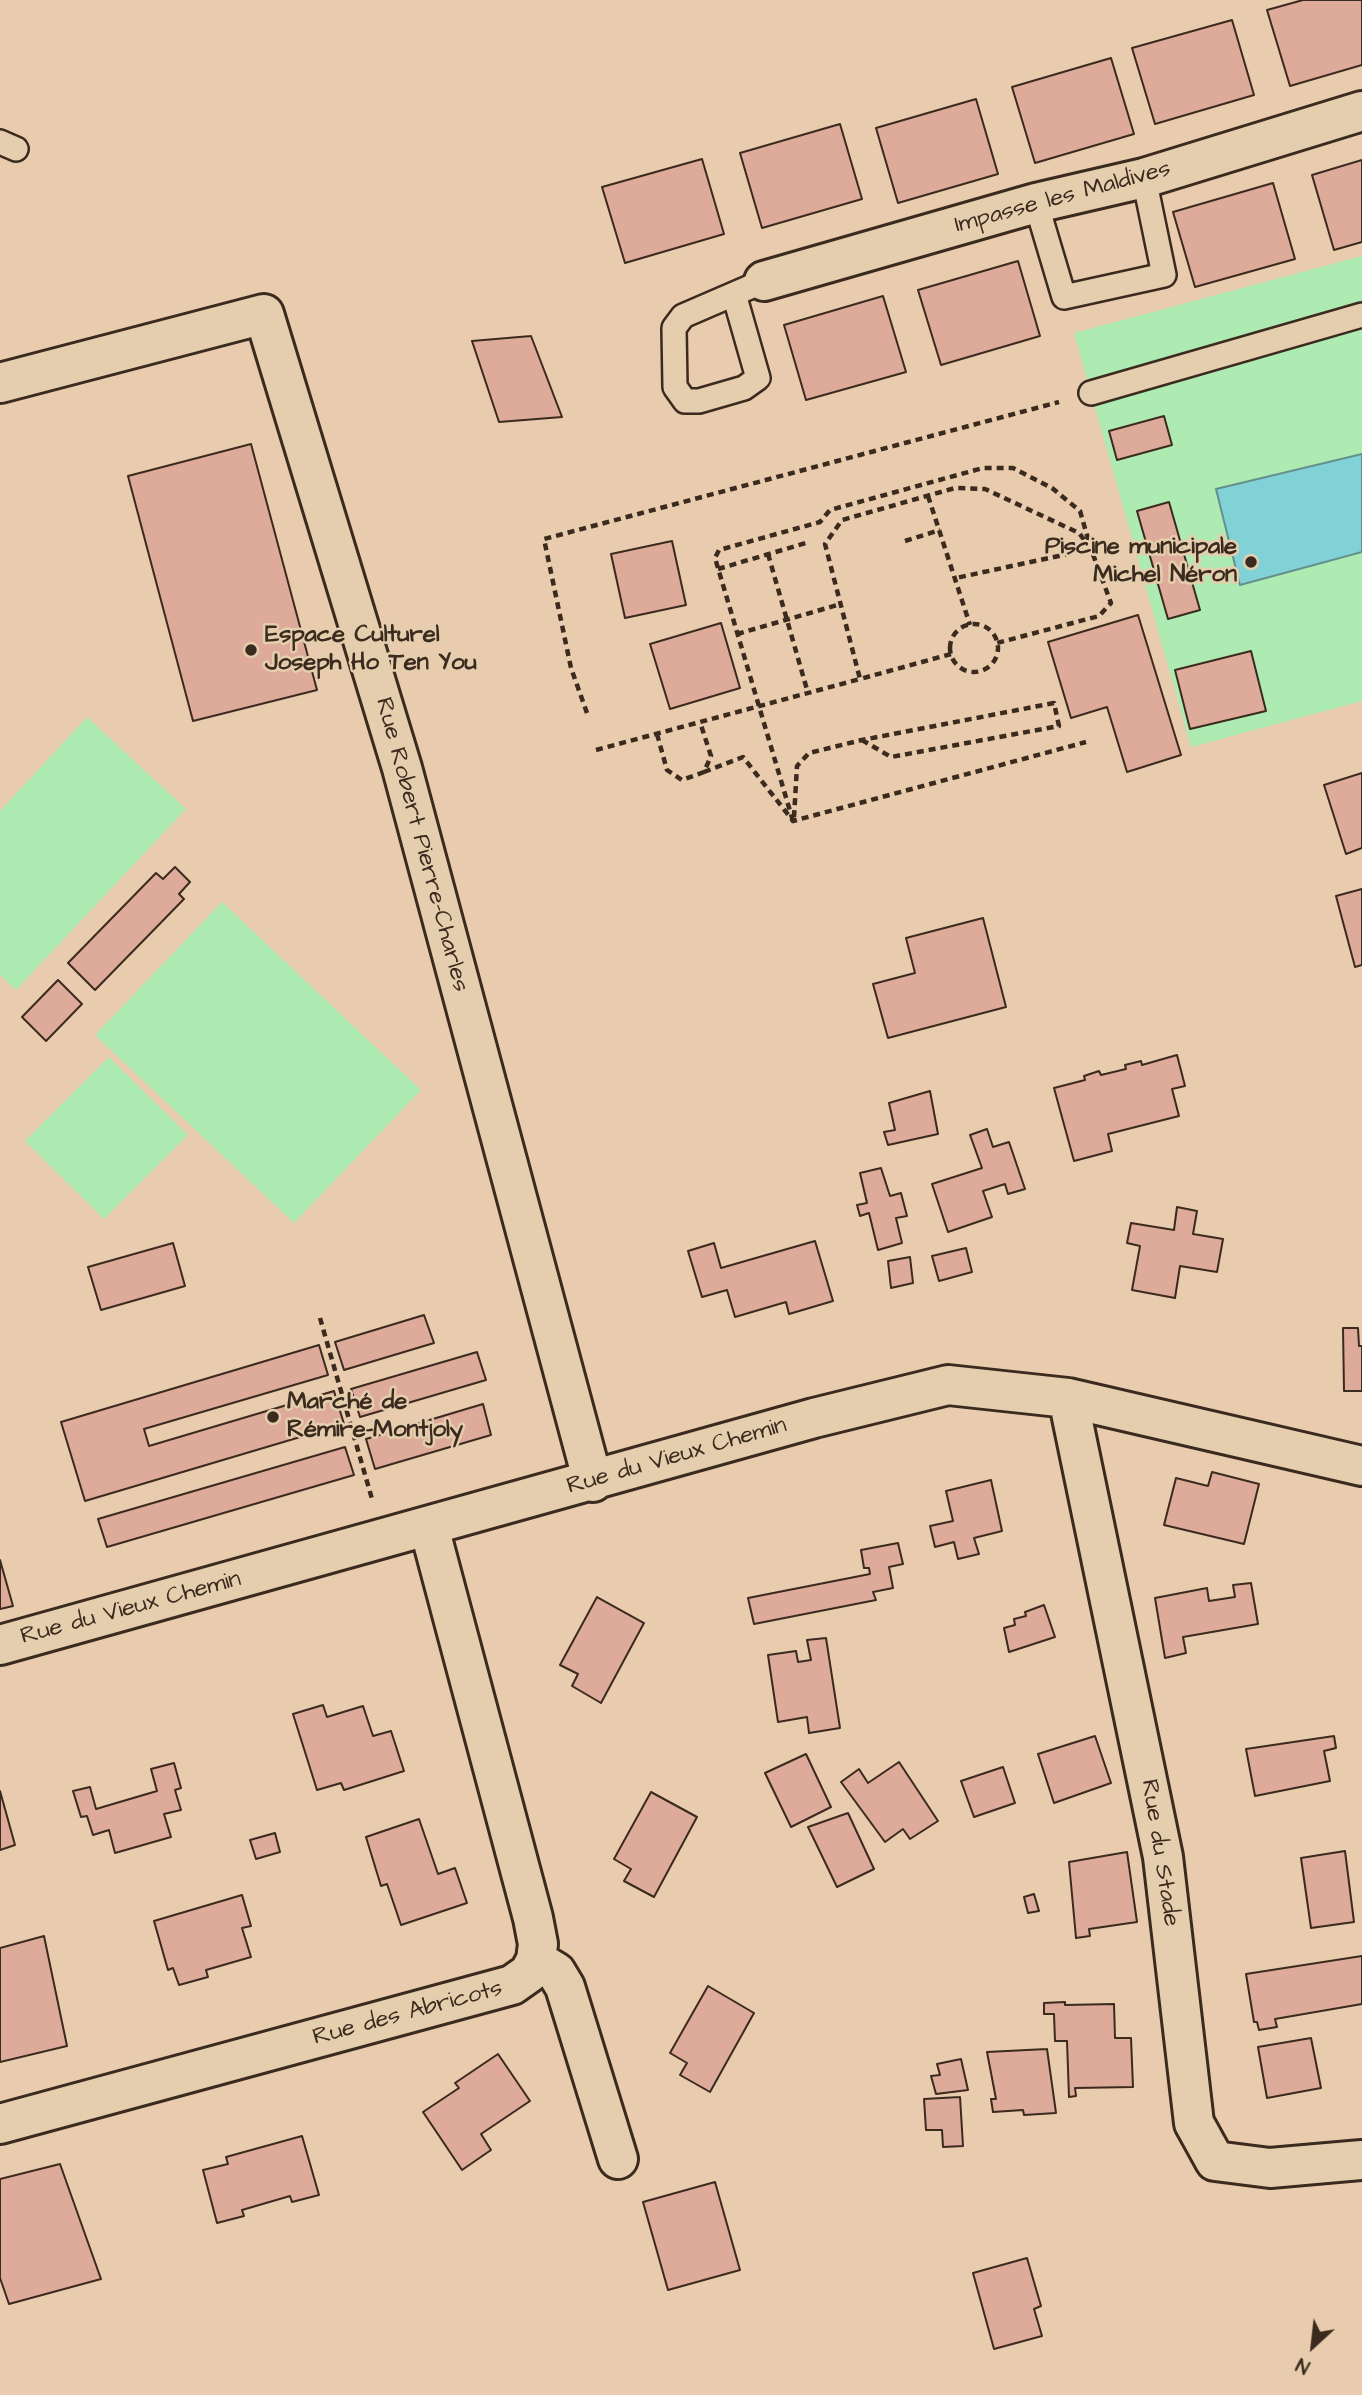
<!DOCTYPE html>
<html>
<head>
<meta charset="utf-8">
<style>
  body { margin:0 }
  #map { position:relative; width:1362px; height:2395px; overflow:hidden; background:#e9cbae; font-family:"Architects Daughter",sans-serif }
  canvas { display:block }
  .north { position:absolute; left:1278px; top:2311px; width:70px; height:70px; -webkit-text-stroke:5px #e5ceae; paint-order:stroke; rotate:207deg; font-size:19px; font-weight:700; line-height:28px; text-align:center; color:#3b2a1e }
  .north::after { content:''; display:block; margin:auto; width:24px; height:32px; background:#3b2a1e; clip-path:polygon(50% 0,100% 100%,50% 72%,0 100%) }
</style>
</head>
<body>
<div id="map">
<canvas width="1362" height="2395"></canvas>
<div class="north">N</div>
</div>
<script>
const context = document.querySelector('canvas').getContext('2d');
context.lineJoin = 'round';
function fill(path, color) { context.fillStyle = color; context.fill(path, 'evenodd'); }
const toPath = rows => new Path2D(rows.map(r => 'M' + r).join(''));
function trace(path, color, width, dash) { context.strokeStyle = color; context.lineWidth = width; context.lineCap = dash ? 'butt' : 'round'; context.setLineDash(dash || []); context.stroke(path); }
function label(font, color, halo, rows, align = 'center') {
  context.font = font + ' "Architects Daughter",sans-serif'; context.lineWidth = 5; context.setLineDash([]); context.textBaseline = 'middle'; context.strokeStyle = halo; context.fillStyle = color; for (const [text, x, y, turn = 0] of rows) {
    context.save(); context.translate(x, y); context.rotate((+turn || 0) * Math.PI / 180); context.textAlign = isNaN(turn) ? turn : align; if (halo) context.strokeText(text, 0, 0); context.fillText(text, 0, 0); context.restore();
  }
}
fill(toPath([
  [1362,256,1362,701,1191,747,1074,333],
  [87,717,186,809,16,990,0,975,0,811],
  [222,902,421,1090,294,1223,95,1035],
  [109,1057,188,1135,104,1219,25,1141]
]), '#aeebb2');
const water = toPath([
  [1362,454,1362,552,1240,585,1216,489,1362,454]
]);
fill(water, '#81d2d7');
trace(water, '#658f8d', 2);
const building = toPath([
  [1303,0,1362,0,1362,65,1290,86,1267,10,1303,0],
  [1232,20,1254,95,1155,124,1132,48,1232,20],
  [1111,58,1134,134,1035,163,1012,87,1111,58],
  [976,99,998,174,898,203,876,128,976,99],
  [840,124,862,199,762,228,740,153,840,124],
  [702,159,724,234,625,263,602,187,702,159],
  [1362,160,1362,242,1334,250,1312,175,1362,160],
  [1273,183,1295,259,1195,287,1173,212,1273,183],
  [1018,261,1040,336,941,365,918,290,1018,261],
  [883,296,906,372,806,400,784,325,883,296],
  [531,336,562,417,499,422,472,341,531,336],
  [1164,416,1172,445,1117,460,1109,431,1164,416],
  [251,444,317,690,193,721,128,476,251,444],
  [1169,502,1200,610,1168,619,1137,511,1169,502],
  [672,541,686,605,625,618,611,554,672,541],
  [1138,615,1181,755,1127,772,1107,707,1071,718,1048,642,1138,615],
  [721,623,740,688,670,709,650,644,721,623],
  [1251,651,1266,711,1190,729,1175,670,1251,651],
  [1362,773,1362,848,1346,854,1324,785,1362,773],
  [175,867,190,882,179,894,184,899,95,990,68,963,156,873,163,879,175,867],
  [1362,889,1362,965,1355,967,1336,896,1362,889],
  [983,918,1006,1007,888,1038,873,984,915,973,906,938,983,918],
  [58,980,82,1004,46,1041,22,1017,58,980],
  [1177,1055,1185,1086,1172,1089,1179,1116,1108,1134,1112,1151,1074,1161,1054,1088,1085,1080,1084,1076,1099,1071,1101,1075,1126,1069,1125,1065,1141,1061,1142,1065,1177,1055],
  [930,1091,938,1134,888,1145,884,1132,895,1130,889,1103,930,1091],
  [987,1129,993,1147,1009,1142,1025,1189,1008,1194,1005,1184,983,1191,992,1217,948,1232,932,1184,982,1168,970,1135,987,1129],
  [881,1168,890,1196,901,1193,907,1216,896,1218,902,1243,878,1250,869,1213,860,1216,857,1205,867,1203,860,1173,881,1168],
  [1177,1207,1197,1211,1193,1234,1223,1239,1217,1272,1180,1266,1175,1298,1132,1290,1140,1246,1127,1243,1131,1223,1174,1230,1177,1207],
  [815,1241,833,1301,789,1314,786,1302,735,1317,727,1290,702,1297,688,1251,714,1243,721,1268,815,1241],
  [173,1243,185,1286,101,1310,88,1267,173,1243],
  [966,1248,972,1272,939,1281,932,1256,966,1248],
  [910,1257,913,1283,891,1288,888,1261,910,1257],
  [424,1315,434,1343,344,1370,335,1342,424,1315],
  [1343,1328,1358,1328,1359,1346,1362,1346,1362,1391,1344,1391,1343,1328],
  [319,1345,328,1375,144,1429,149,1446,334,1391,344,1424,85,1501,61,1422,319,1345],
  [477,1352,486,1380,360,1417,351,1389,477,1352],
  [483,1404,491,1435,375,1469,366,1439,483,1404],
  [345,1447,354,1475,107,1547,98,1519,345,1447],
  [1212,1472,1259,1484,1244,1544,1164,1525,1176,1478,1208,1486,1212,1472],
  [991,1480,1002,1531,974,1538,979,1554,958,1559,954,1542,935,1547,930,1526,953,1521,946,1491,991,1480],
  [898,1543,903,1564,889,1567,893,1588,873,1592,876,1600,754,1624,748,1598,870,1574,869,1568,864,1568,861,1550,898,1543],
  [0,1560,13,1606,0,1609,0,1560],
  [1251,1583,1258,1624,1183,1637,1186,1653,1165,1658,1155,1598,1207,1588,1209,1601,1235,1597,1233,1585,1251,1583],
  [597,1597,644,1623,601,1703,572,1686,578,1674,560,1665,597,1597],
  [1044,1605,1055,1637,1009,1652,1004,1628,1015,1625,1014,1619,1026,1616,1025,1612,1044,1605],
  [826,1638,840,1728,809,1733,807,1717,778,1722,768,1655,796,1651,798,1662,811,1660,807,1640,826,1638],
  [323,1705,327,1717,363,1706,373,1736,391,1731,404,1771,344,1790,341,1783,317,1790,293,1714,323,1705],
  [1095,1736,1111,1783,1054,1803,1038,1754,1095,1736],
  [1334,1736,1336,1748,1324,1751,1330,1781,1255,1796,1246,1749,1334,1736],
  [806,1754,831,1807,791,1827,765,1773,806,1754],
  [899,1762,938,1821,910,1839,903,1829,885,1842,841,1782,859,1769,868,1783,899,1762],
  [174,1763,181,1788,175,1790,181,1810,164,1814,171,1837,115,1853,109,1830,93,1835,87,1816,81,1817,73,1791,90,1787,96,1809,157,1791,151,1769,174,1763],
  [1003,1767,1015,1803,974,1817,961,1781,1003,1767],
  [0,1791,15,1845,0,1850,0,1791],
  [651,1792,697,1817,654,1897,624,1881,631,1869,614,1859,651,1792],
  [848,1813,874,1869,837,1887,808,1827,848,1813],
  [419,1819,438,1874,455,1868,467,1903,401,1925,387,1884,381,1886,366,1837,419,1819],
  [275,1833,280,1852,256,1859,250,1840,275,1833],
  [1345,1851,1354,1922,1311,1928,1301,1858,1345,1851],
  [1127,1852,1137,1922,1089,1929,1090,1936,1076,1938,1069,1862,1127,1852],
  [1034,1894,1039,1911,1028,1913,1024,1897,1034,1894],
  [242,1895,251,1926,242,1928,251,1957,206,1970,208,1977,179,1985,173,1968,168,1970,154,1921,242,1895],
  [44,1936,67,2046,0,2062,0,1948,44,1936],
  [1362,1956,1362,2004,1275,2019,1277,2027,1259,2030,1257,2022,1254,2022,1246,1974,1362,1956],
  [708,1986,754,2013,710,2092,680,2075,687,2063,670,2053,708,1986],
  [1065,2002,1065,2005,1114,2004,1115,2038,1131,2038,1133,2087,1075,2088,1076,2096,1069,2097,1067,2041,1055,2041,1054,2014,1044,2014,1044,2003,1065,2002],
  [1311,2038,1321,2088,1267,2098,1258,2047,1311,2038],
  [1047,2049,1056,2113,1024,2115,1023,2110,993,2112,991,2099,996,2099,987,2052,1047,2049],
  [498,2054,530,2101,481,2134,491,2150,462,2170,423,2112,459,2088,455,2083,498,2054],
  [961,2059,968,2090,936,2094,931,2076,940,2075,937,2064,961,2059],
  [960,2097,963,2146,943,2147,942,2130,926,2130,924,2099,960,2097],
  [302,2136,319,2195,292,2202,290,2196,242,2210,244,2216,217,2223,203,2170,228,2164,226,2157,302,2136],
  [60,2164,101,2279,9,2304,0,2278,0,2179,60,2164],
  [715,2182,740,2270,668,2290,643,2202,715,2182],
  [1027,2258,1041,2306,1034,2309,1042,2336,994,2349,973,2273,1027,2258]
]);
fill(building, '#deab9b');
trace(building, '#3b2a1e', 2);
const service = toPath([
  [0,142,16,149],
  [1036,203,1064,297,1164,275,1144,178],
  [734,294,758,378,744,388,699,401,685,401,675,387,674,328,683,316,764,281],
  [1091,393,1362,315]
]);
const minor = toPath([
  [764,281,1036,203,1144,178,1362,111],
  [0,383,264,314,402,768,593,1482],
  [1068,1398,1163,1857,1194,2123,1215,2161,1270,2168,1362,2160],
  [0,1645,814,1418,948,1385,1068,1398,1362,1466],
  [536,1960,556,1972,565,1987,618,2159],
  [0,2124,512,1985,529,1973,536,1960,538,1944,533,1918,429,1527]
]);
trace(service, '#3b2a1e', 28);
trace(minor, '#3b2a1e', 44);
trace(toPath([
  [928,496,970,625],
  [905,541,940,530],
  [768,554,808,693],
  [718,569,806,543],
  '950 648a24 24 0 1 1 48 0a24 24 0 1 1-48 0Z',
  [737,634,841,604],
  [951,654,860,679,825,544,842,520,955,488,985,489,1079,533,1091,549,1111,603,1099,616,997,643],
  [587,713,571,668,544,539,1059,402],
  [657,734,667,770,682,780,704,772,711,756,700,722],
  [596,750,860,679],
  [704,772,743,757,793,821,1086,742],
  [794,817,797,766,809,753,862,740,1054,703,1059,726,891,757,862,740],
  [793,821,715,558,719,550,820,522,830,510,983,468,1013,468,1052,488,1080,511,1091,549,956,578],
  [320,1318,372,1499]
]), '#3b2a1e', 4.5, [7, 5]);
trace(service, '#e5ceae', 23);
trace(minor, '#e5ceae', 38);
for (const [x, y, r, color] of [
  [1251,562,7,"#3b2a1e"],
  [251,650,7,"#3b2a1e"],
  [273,1417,7,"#3b2a1e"]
]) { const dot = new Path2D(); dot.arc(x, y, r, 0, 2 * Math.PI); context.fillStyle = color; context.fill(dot); trace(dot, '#e5ceae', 2.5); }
label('24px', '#3b2a1e', '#e5ceae', [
  ["Impasse les Maldives",1063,198,-15],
  ["Rue Robert Pierre-Charles",421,845,75],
  ["Rue du Vieux Chemin",677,1457,-16],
  ["Rue du Vieux Chemin",131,1609,-15],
  ["Rue du Stade",1159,1853,81],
  ["Rue des Abricots",408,2014,-15]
]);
label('bold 24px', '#3b2a1e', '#e5ceae', [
  ["Piscine municipale",1237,548,"right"],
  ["Michel Néron",1237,576,"right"],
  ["Espace Culturel",265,636],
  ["Joseph Ho Ten You",265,664],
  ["Marché de",287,1403],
  ["Rémire-Montjoly",287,1431]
], 'left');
</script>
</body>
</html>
